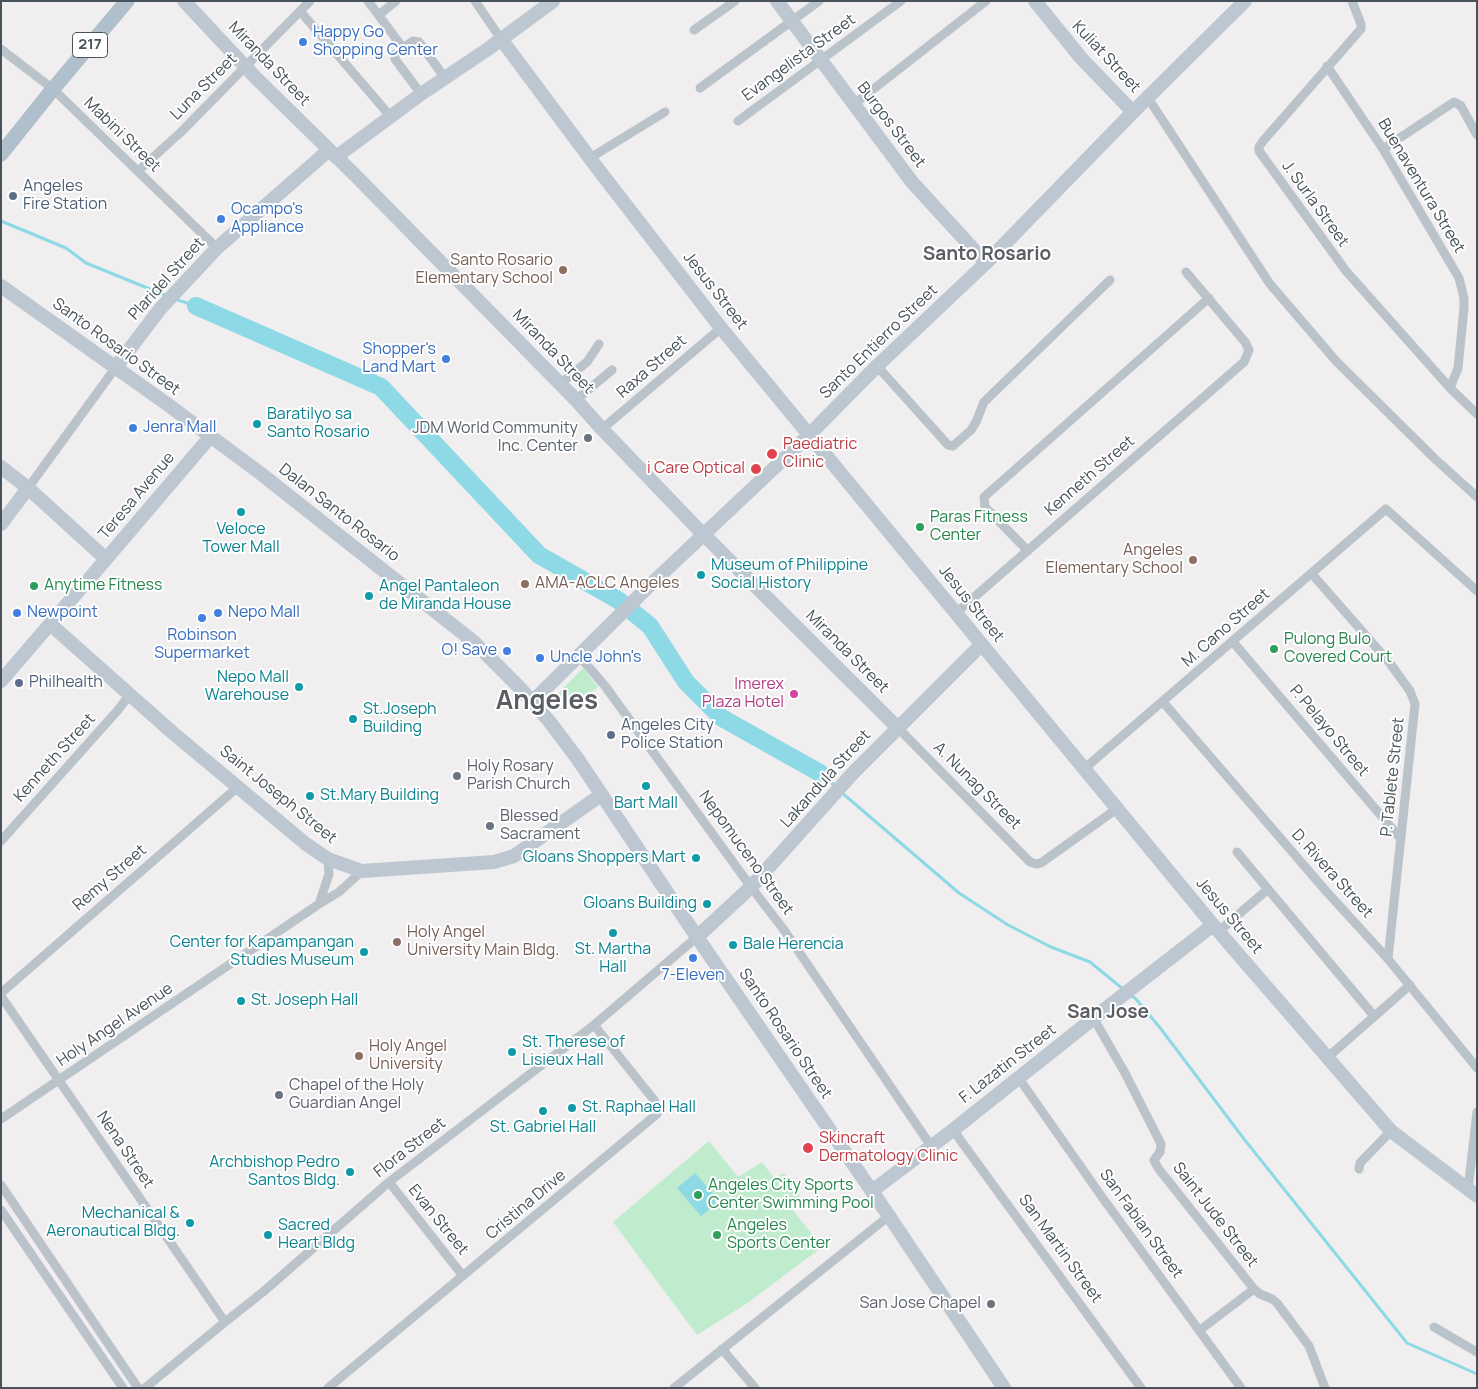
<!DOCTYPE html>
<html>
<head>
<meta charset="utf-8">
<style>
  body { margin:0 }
  #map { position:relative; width:1478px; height:1389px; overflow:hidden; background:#f0eeee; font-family:Manrope,sans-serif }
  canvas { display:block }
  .frame { position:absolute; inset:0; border:2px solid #47525a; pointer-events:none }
</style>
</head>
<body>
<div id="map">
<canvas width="1478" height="1389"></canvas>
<div class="frame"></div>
</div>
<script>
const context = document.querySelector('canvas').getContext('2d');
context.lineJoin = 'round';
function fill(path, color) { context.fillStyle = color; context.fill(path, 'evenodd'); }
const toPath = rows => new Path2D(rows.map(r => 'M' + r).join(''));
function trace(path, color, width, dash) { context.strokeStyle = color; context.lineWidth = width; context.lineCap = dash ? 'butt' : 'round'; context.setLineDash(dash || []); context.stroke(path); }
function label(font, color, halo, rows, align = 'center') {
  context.font = font + ' Manrope,sans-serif'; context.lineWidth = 4; context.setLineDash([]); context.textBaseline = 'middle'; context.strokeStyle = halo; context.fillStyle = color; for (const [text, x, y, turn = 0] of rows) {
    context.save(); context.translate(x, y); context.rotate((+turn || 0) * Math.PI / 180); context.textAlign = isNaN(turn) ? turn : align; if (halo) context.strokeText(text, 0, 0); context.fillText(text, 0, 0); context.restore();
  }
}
fill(toPath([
  [583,668,598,687,563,712,554,698],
  [709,1141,738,1177,762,1162,774,1178,784,1173,800,1196,788,1204,822,1247,749,1302,697,1335,613,1222]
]), '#beeccd');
fill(toPath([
  [695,1173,719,1201,701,1216,677,1188]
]), '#8dd9e6');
trace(toPath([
  [1,221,66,248,86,263,167,296],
  [175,299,196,306],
  [820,773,835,786],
  [841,792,959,893,1008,925,1051,947,1090,962,1123,989],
  [1130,994,1136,999,1161,1029,1244,1139,1407,1343,1477,1374]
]), '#8dd9e6', 3);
trace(toPath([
  [196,306,381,387,539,555,618,600,650,626,686,682,722,718,820,773]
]), '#8dd9e6', 18);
trace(toPath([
  [368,1,403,48],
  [475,1,501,39],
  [1352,1,1361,24,1361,29,1263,141,1259,147,1259,151,1346,271,1450,388,1477,414],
  [300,11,391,117],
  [380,14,396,1],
  [694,30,735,1],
  [1,49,53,89,217,248],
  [1327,66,1383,149,1459,278,1464,298,1464,308,1458,368,1450,388],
  [700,88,819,1],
  [421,94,395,59,395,54,403,48,413,41,419,42,445,78],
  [1148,98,1270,284,1336,361,1434,458,1477,497],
  [853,105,986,1],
  [738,121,901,1],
  [1383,149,1454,102,1461,106,1477,135],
  [590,158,665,112],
  [138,171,181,132,310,1],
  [877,366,948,445,953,446,971,430,976,422,984,402,1110,280],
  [560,384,587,362,599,344],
  [576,400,612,370],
  [602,429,721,328],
  [28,488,116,367],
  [1028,551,985,507,984,497,1209,298],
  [1312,574,1389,662,1410,691,1415,704,1388,959],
  [956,613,1244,362,1249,350,1245,342,1186,272],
  [1233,642,1401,839],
  [580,657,605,686,751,887,784,930,931,1146],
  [1163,702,1326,891,1388,959,1477,1068],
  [897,727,1030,862,1036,864,1041,863,1118,808],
  [1085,768,1386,509,1477,591],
  [1,841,118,710,130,694],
  [1237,852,1374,1016],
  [319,904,329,874,328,859],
  [1219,931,1267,890],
  [1,993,239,786],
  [1,996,225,1322],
  [1094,1019,1125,1073,1161,1144,1160,1152,1154,1160,1158,1168,1254,1289,1260,1294,1272,1299,1277,1303,1309,1346,1325,1388],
  [1328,1057,1410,985],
  [1018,1077,1102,1197,1241,1388],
  [1,1119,319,904,339,892,362,871],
  [953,1130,1141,1388],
  [1359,1169,1360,1163,1391,1131],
  [389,1182,463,1276],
  [1,1185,138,1388],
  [1468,1190,1477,1112],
  [1,1210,123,1388],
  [1434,1327,1477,1352],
  [1200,1330,1254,1289],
  [722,1349,755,1388],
  [145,1388,225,1322,263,1292,389,1182,594,1025,697,937],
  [328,1388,657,1114,657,1106,654,1100,594,1025],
  [674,1388,889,1216]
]), '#bac3ca', 9);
trace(toPath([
  [184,1,256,78,356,176,576,400,602,429,697,528,897,727],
  [777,1,912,182,986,263],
  [1035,1,1081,58,1133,112],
  [501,39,598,169,721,328,1213,925,1391,1131,1477,1196],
  [336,157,421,94,488,49,553,1],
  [1,286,167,404,260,473,474,642,521,689,549,721,577,758,697,937,889,1216,1004,1388],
  [116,367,160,309,217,248,329,150],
  [1,467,28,488,106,559],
  [1,524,28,488],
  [89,579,211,436],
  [50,624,173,733,306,844,328,859,362,871,494,862,514,856,601,795],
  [1,681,81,588],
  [532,702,648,587,809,435,877,366,986,263,1133,112,1245,1],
  [697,937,751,887,853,773,981,645],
  [872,1191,953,1130,1109,1006,1213,925]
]), '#bcc7d1', 14);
trace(toPath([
  [1,154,53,89,127,1]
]), '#afbfcb', 15);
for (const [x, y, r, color] of [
  [303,42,5,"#3f7fe0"],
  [13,196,5,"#5c6f8a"],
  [221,219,5,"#3f7fe0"],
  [563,270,5,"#8d6e63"],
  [446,359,5,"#3f7fe0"],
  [257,424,5,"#0f9aa8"],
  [133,428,5,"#3f7fe0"],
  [588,438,5,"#6b7280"],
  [772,454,6,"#e0444e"],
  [756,469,6,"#e0444e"],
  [241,512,5,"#0f9aa8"],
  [920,527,5,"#2e9e5b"],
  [1193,560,5,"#8d6e63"],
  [701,575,5,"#0f9aa8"],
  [525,584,5,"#8d6e63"],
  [34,586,5,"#2e9e5b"],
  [369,596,5,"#0f9aa8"],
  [17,613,5,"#3f7fe0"],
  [218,613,5,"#3f7fe0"],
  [202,618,5,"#3f7fe0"],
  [1274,649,5,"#2e9e5b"],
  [507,651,5,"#3f7fe0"],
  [540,658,5,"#3f7fe0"],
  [19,683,5,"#5c6f8a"],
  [299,687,5,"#0f9aa8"],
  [794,694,5,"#d1479c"],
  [353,719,5,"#0f9aa8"],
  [611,735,5,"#5c6f8a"],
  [457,776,5,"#6b7280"],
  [646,786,5,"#0f9aa8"],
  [310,796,5,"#0f9aa8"],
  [490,826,5,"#6b7280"],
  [696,858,5,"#0f9aa8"],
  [707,904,5,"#0f9aa8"],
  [613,933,5,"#0f9aa8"],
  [397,942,5,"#8d6e63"],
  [733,945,5,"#0f9aa8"],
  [364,952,5,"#0f9aa8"],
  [693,958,5,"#3f7fe0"],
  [241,1001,5,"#0f9aa8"],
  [512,1052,5,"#0f9aa8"],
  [359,1056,5,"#8d6e63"],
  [279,1095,5,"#6b7280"],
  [572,1108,5,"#0f9aa8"],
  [543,1111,5,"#0f9aa8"],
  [808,1148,6,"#e0444e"],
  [350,1172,5,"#0f9aa8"],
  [698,1195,5,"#2e9e5b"],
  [190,1223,5,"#0f9aa8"],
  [268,1235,5,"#0f9aa8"],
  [717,1235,5,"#2e9e5b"],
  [991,1304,5,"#6b7280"]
]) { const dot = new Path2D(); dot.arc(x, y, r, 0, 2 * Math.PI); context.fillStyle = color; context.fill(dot); trace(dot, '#fff', 2); }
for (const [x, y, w] of [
  [90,45,35]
]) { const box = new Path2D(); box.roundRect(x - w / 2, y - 12.5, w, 25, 4); context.fillStyle = '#fff'; context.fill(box); trace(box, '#47525a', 1); }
label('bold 15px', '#47525a', null, [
  ["217",90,45]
]);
label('16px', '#366cbe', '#fff', [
  ["Happy Go",313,33],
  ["Shopping Center",313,51],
  ["Ocampo's",231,210],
  ["Appliance",231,228],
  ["Shopper's",436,350,"right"],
  ["Land Mart",436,368,"right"],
  ["Jenra Mall",143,428],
  ["Newpoint",27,613],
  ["Nepo Mall",228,613],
  ["Robinson",202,636,"center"],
  ["Supermarket",202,654,"center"],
  ["O! Save",497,651,"right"],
  ["Uncle John's",550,658],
  ["7-Eleven",693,976,"center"]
], 'left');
label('16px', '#47525a', '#fff', [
  ["Kuliat Street",1106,57,47],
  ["Evangelista Street",799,58,-36],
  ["Miranda Street",269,64,46],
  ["Luna Street",204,87,-45],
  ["Burgos Street",891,125,53],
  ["Mabini Street",122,135,44],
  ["Buenaventura Street",1421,186,59],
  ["J. Surla Street",1315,204,54],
  ["Plaridel Street",167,279,-48],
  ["Jesus Street",715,291,52],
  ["Santo Entierro Street",879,342,-44],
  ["Santo Rosario Street",116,347,36],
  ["Miranda Street",553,352,46],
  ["Raxa Street",652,367,-41],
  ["Kenneth Street",1090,476,-41],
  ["Teresa Avenue",137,496,-50],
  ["Dalan Santo Rosario",339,513,38],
  ["Jesus Street",971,604,51],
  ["M. Cano Street",1226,628,-41],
  ["Miranda Street",847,652,45],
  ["P. Pelayo Street",1329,731,50],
  ["Kenneth Street",55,758,-48],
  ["P. Tablete Street",1393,777,-84],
  ["Lakandula Street",826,779,-48],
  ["A. Nunag Street",977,786,45],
  ["Saint Joseph Street",278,795,39],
  ["Nepomuceno Street",746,853,54],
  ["D. Rivera Street",1332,874,48],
  ["Remy Street",110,878,-41],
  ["Jesus Street",1229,916,50],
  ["Holy Angel Avenue",115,1025,-34],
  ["Santo Rosario Street",785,1034,56],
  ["F. Lazatin Street",1008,1064,-38],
  ["Flora Street",410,1148,-38],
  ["Nena Street",125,1150,56],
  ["Cristina Drive",526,1205,-40],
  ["Saint Jude Street",1215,1215,52],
  ["Evan Street",438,1220,51],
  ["San Fabian Street",1141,1224,54],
  ["San Martin Street",1060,1249,54]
]);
label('16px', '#4e5e75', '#fff', [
  ["Angeles",23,187],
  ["Fire Station",23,205],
  ["Philhealth",29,683],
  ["Angeles City",621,726],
  ["Police Station",621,744]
], 'left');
label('16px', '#785e54', '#fff', [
  ["Santo Rosario",553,261,"right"],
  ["Elementary School",553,279,"right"],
  ["Angeles",1183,551,"right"],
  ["Elementary School",1183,569,"right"],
  ["AMA-ACLC Angeles",535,584],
  ["Holy Angel",407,933],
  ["University Main Bldg.",407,951],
  ["Holy Angel",369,1047],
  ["University",369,1065]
], 'left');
label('16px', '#0d838f', '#fff', [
  ["Baratilyo sa",267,415],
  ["Santo Rosario",267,433],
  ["Veloce",241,530,"center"],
  ["Tower Mall",241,548,"center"],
  ["Museum of Philippine",711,566],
  ["Social History",711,584],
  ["Angel Pantaleon",379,587],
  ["de Miranda House",379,605],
  ["Nepo Mall",289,678,"right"],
  ["Warehouse",289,696,"right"],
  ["St.Joseph",363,710],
  ["Building",363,728],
  ["St.Mary Building",320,796],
  ["Bart Mall",646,804,"center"],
  ["Gloans Shoppers Mart",686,858,"right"],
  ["Gloans Building",697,904,"right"],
  ["Center for Kapampangan",354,943,"right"],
  ["Studies Museum",354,961,"right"],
  ["Bale Herencia",743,945],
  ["St. Martha",613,950,"center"],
  ["Hall",613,968,"center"],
  ["St. Joseph Hall",251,1001],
  ["St. Therese of",522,1043],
  ["Lisieux Hall",522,1061],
  ["St. Raphael Hall",582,1108],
  ["St. Gabriel Hall",543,1128,"center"],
  ["Archbishop Pedro",340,1163,"right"],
  ["Santos Bldg.",340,1181,"right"],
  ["Mechanical &",180,1214,"right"],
  ["Aeronautical Bldg.",180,1232,"right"],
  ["Sacred",278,1226],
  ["Heart Bldg",278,1244]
], 'left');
label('16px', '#5b616d', '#fff', [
  ["JDM World Community",578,429,"right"],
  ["Inc. Center",578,447,"right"],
  ["Holy Rosary",467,767],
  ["Parish Church",467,785],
  ["Blessed",500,817],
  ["Sacrament",500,835],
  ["Chapel of the Holy",289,1086],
  ["Guardian Angel",289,1104],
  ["San Jose Chapel",981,1304,"right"]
], 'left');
label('16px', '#be3a42', '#fff', [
  ["Paediatric",783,445],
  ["Clinic",783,463],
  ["i Care Optical",745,469,"right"],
  ["Skincraft",819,1139],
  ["Dermatology Clinic",819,1157]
], 'left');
label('16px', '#27864d', '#fff', [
  ["Paras Fitness",930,518],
  ["Center",930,536],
  ["Anytime Fitness",44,586],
  ["Pulong Bulo",1284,640],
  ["Covered Court",1284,658],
  ["Angeles City Sports",708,1186],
  ["Center Swimming Pool",708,1204],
  ["Angeles",727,1226],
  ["Sports Center",727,1244]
], 'left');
label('16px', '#b23c85', '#fff', [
  ["Imerex",784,685],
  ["Plaza Hotel",784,703]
], 'right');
label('bold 19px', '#5b5e62', '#fff', [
  ["Santo Rosario",987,255],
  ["San Jose",1108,1013]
]);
label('bold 26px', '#5b5e62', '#fff', [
  ["Angeles",547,702]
]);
</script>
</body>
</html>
